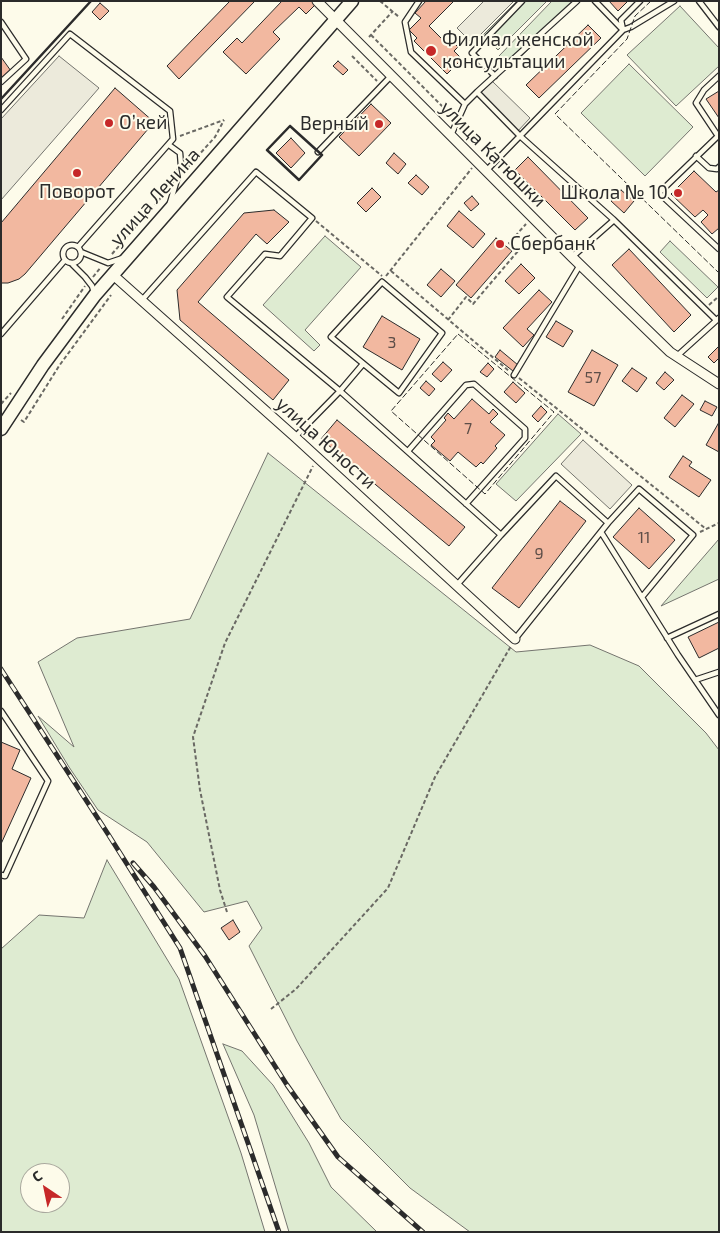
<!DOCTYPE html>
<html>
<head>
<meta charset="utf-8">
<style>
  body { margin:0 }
  #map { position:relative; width:720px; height:1233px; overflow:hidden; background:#fdfbea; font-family:"Exo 2",sans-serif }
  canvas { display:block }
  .frame { position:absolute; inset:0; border:2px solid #2b2b2b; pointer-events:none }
  .north { position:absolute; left:20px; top:1163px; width:50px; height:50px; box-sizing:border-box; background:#fdfbea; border:1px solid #a9a89e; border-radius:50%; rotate:326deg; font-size:14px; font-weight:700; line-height:20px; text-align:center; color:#2b2b2b }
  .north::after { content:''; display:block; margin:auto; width:18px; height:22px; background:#c62828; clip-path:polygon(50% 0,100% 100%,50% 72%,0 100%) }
</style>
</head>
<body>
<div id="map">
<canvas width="720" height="1233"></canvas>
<div class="frame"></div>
<div class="north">С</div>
</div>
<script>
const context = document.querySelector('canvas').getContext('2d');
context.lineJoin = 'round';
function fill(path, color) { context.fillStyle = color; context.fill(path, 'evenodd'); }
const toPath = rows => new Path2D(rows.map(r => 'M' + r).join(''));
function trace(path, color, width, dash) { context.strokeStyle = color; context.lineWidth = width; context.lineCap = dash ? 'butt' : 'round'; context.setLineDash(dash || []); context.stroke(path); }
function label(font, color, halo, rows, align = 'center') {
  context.font = font + ' "Exo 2",sans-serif'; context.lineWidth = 4; context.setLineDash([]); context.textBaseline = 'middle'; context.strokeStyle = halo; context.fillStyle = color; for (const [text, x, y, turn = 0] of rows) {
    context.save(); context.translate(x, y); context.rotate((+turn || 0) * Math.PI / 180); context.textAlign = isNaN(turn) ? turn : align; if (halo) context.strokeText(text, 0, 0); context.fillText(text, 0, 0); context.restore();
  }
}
const green = toPath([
  [517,1,547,1,498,50,483,35,517,1],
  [552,1,575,1,510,68,499,56,552,1],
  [680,6,719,48,719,66,676,106,627,55,680,6],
  [629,64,693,127,645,176,581,113,629,64],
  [325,236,361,267,305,330,320,345,314,351,263,305,325,236],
  [670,241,718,287,707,298,660,252,670,241],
  [558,414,581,434,516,501,496,484,558,414],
  [268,453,516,652,590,645,639,666,706,733,719,750,719,1232,470,1232,410,1188,341,1119,297,1041,249,946,262,928,247,901,204,912,147,842,98,810,69,767,38,716,74,747,38,662,77,638,190,619,268,453],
  [719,539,719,579,661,606,719,539],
  [107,860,179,979,241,1153,265,1232,1,1232,1,949,39,915,84,918,107,860],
  [30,1173,60,1173,60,1203,30,1203,30,1173],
  [223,1044,242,1051,273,1085,309,1143,331,1187,377,1232,289,1232,254,1115,223,1044]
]);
fill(green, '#deebd1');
trace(green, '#74746e', 1);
const parking = toPath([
  [484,1,514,1,472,43,457,28,484,1],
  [59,56,99,88,1,200,1,119,59,56],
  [492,81,530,118,517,132,479,95,492,81],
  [583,440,632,485,610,509,561,464,583,440]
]);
fill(parking, '#eceadb');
trace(parking, '#74746e', 1);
const building = toPath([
  [230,1,255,1,179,79,167,66,230,1],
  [282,1,314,1,316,4,306,14,299,7,273,32,280,39,246,74,223,52,237,38,242,43,282,1],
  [426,1,454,1,429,26,447,44,451,40,458,47,454,51,462,59,447,74,414,41,417,38,409,30,421,18,415,13,426,1],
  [609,1,628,1,618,11,609,1],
  [100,3,109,11,100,20,92,12,100,3],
  [588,25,601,38,539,98,526,85,588,25],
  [1,57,11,71,1,78,1,57],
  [338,61,348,70,343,75,333,66,338,61],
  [115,88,154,122,25,274,19,279,8,283,1,283,1,223,115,88],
  [719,91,719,118,706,99,719,91],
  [371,104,391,123,359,156,339,137,371,104],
  [291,138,305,153,291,168,276,153,291,138],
  [394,153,406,164,398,174,386,163,394,153],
  [528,157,588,218,575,230,515,170,528,157],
  [694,171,716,192,719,190,719,228,712,234,701,222,708,215,703,210,695,217,671,194,694,171],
  [416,175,429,187,422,195,408,183,416,175],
  [372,188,381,197,366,212,357,203,372,188],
  [621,190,634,201,624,213,611,201,621,190],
  [472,196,479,204,471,211,464,203,472,196],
  [274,210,289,222,267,244,256,234,198,302,289,380,273,400,180,320,177,290,244,213,274,210],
  [459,211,485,234,473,248,447,226,459,211],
  [496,238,512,251,471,298,456,285,496,238],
  [629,249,691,315,674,332,612,265,629,249],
  [521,264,535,278,519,294,505,281,521,264],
  [441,269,455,281,441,297,427,285,441,269],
  [539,290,552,302,527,329,534,335,523,347,503,328,539,290],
  [382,316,420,339,402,370,363,347,382,316],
  [556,321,573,331,563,347,546,337,556,321],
  [719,346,719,358,714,363,708,357,719,346],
  [500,350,518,365,513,371,495,357,500,350],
  [592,350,618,365,594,406,568,392,592,350],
  [443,362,452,370,441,382,432,374,443,362],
  [488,363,494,369,487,377,480,372,488,363],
  [632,368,647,378,637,392,622,381,632,368],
  [665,372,674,380,664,390,656,383,665,372],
  [426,381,435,389,429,396,420,388,426,381],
  [513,382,525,393,516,403,504,392,513,382],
  [682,395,694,404,675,427,664,418,682,395],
  [472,399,489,414,493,409,498,414,490,422,505,435,495,446,497,448,483,464,481,462,476,467,458,452,450,461,431,445,435,441,431,437,446,420,444,418,448,413,454,419,472,399],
  [705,401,717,407,712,416,700,410,705,401],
  [541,406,547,412,538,422,532,416,541,406],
  [337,420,465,527,449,546,321,439,337,420],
  [718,424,719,424,719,452,706,445,718,424],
  [683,456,692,462,689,466,711,480,699,497,669,477,683,456],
  [560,501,586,521,519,608,492,588,560,501],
  [639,508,675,540,649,569,613,537,639,508],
  [719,622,719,648,699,658,688,637,719,622],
  [1,742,20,750,12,769,31,778,1,844,1,742],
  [233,920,240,932,229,940,221,928,233,920]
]);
fill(building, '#f2b8a0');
trace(building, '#2b2b2b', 1);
const lane = toPath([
  [419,1,405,22,411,52,465,104],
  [595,1,623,30,631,27,674,1],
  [699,1,719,27],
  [1,22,26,59,1,82],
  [495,76,472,53,522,1],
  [719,76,704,90,696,103,718,136,659,193,719,249],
  [477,92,520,136,614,220,716,320],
  [1,110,70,34,170,111,173,139,78,247],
  [451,135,465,104,477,92,577,1],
  [169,145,180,153,181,166,170,203],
  [318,152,392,75],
  [696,156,709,168,717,169,719,167],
  [486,171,623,30,621,20,640,1],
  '63 254a9 9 0 1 1 18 0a9 9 0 1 1-18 0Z',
  [81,252,108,263,123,258],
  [572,257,614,220],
  [71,263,85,277,92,286,94,292],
  [382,282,442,333,399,393,331,337,382,282],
  [142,300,256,172,312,218,280,256,265,254,227,297,340,391,501,535,456,586],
  [1,334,65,260],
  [677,356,719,318],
  [514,375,580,265],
  [295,437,340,391,363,364],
  [408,451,466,385,474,384,525,429,525,438,466,504],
  [608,523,639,489,693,535,642,597],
  [601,532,678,655,719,715],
  [501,535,556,476,608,523,515,639],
  [667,638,719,614],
  [695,680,719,672],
  [1,711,48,781,5,876,1,875]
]);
const street = toPath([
  [317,1,572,257,670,352,719,384],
  [112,274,295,437,515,639]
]);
const secondary = toPath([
  [1,429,43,365,95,295,352,1]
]);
trace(lane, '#2b2b2b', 7);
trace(street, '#2b2b2b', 11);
trace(secondary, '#2b2b2b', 15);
trace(toPath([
  [380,1,399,17],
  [371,35,452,116],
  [369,37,393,11],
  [352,56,377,81],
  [180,136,224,120],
  [188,167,215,137,224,120],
  [316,221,382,276],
  [112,254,165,193],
  [391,271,509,371],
  [386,276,472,168],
  [93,277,101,267],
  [709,305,719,296],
  [62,319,85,286],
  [448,320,466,297,473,304,518,251,509,243,526,224],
  [519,378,706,529],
  [1,404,11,393],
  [21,420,24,422,59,366,111,295],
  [700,532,719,523],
  [227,912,220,890,200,790,193,737,225,643,313,466],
  [271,1009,296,989,388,888,435,777,511,646]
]), '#6a6964', 2, [4, 2.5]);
trace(lane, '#fdfbea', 4.5);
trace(street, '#fdfbea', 9);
trace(secondary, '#fdfbea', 12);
const rail = toPath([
  [1,669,108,834,180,948,279,1232],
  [133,863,154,887,205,956,287,1085,338,1157,423,1232]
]);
trace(rail, '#2b2b2b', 5);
trace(rail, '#fdfbea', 3, [9]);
trace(toPath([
  [651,1,635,16,627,39,555,114,719,273],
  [458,334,554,412,485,494,391,411,458,334]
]), '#2b2b2b', 1, [6, 2.5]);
trace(toPath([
  [1,99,91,1],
  [290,126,322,155,299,180,267,150,290,126]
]), '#2b2b2b', 2.5);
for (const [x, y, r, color] of [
  [431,51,6,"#c62828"],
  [109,123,5,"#c62828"],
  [379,124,5,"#c62828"],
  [77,173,5,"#c62828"],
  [678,193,5,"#c62828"],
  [500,244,5,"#c62828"]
]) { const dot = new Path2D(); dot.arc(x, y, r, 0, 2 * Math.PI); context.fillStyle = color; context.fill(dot); trace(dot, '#fdfbea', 2); }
label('16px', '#5d4e48', null, [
  ["3",392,343],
  ["57",593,378],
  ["7",468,429],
  ["11",644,538],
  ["9",539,554]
]);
label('19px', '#2b2b2b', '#fdfbea', [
  ["Филиал женской",442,40],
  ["консультации",442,62],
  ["О’кей",119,123],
  ["Верный",369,124,"right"],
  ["Поворот",77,192,"center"],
  ["Школа № 10",668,193,"right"],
  ["Сбербанк",510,244]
], 'left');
label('19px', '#2b2b2b', '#fdfbea', [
  ["улица Катюшки",493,154,45],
  ["улица Ленина",155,197,-48],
  ["улица Юности",326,443,42]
]);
</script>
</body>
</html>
